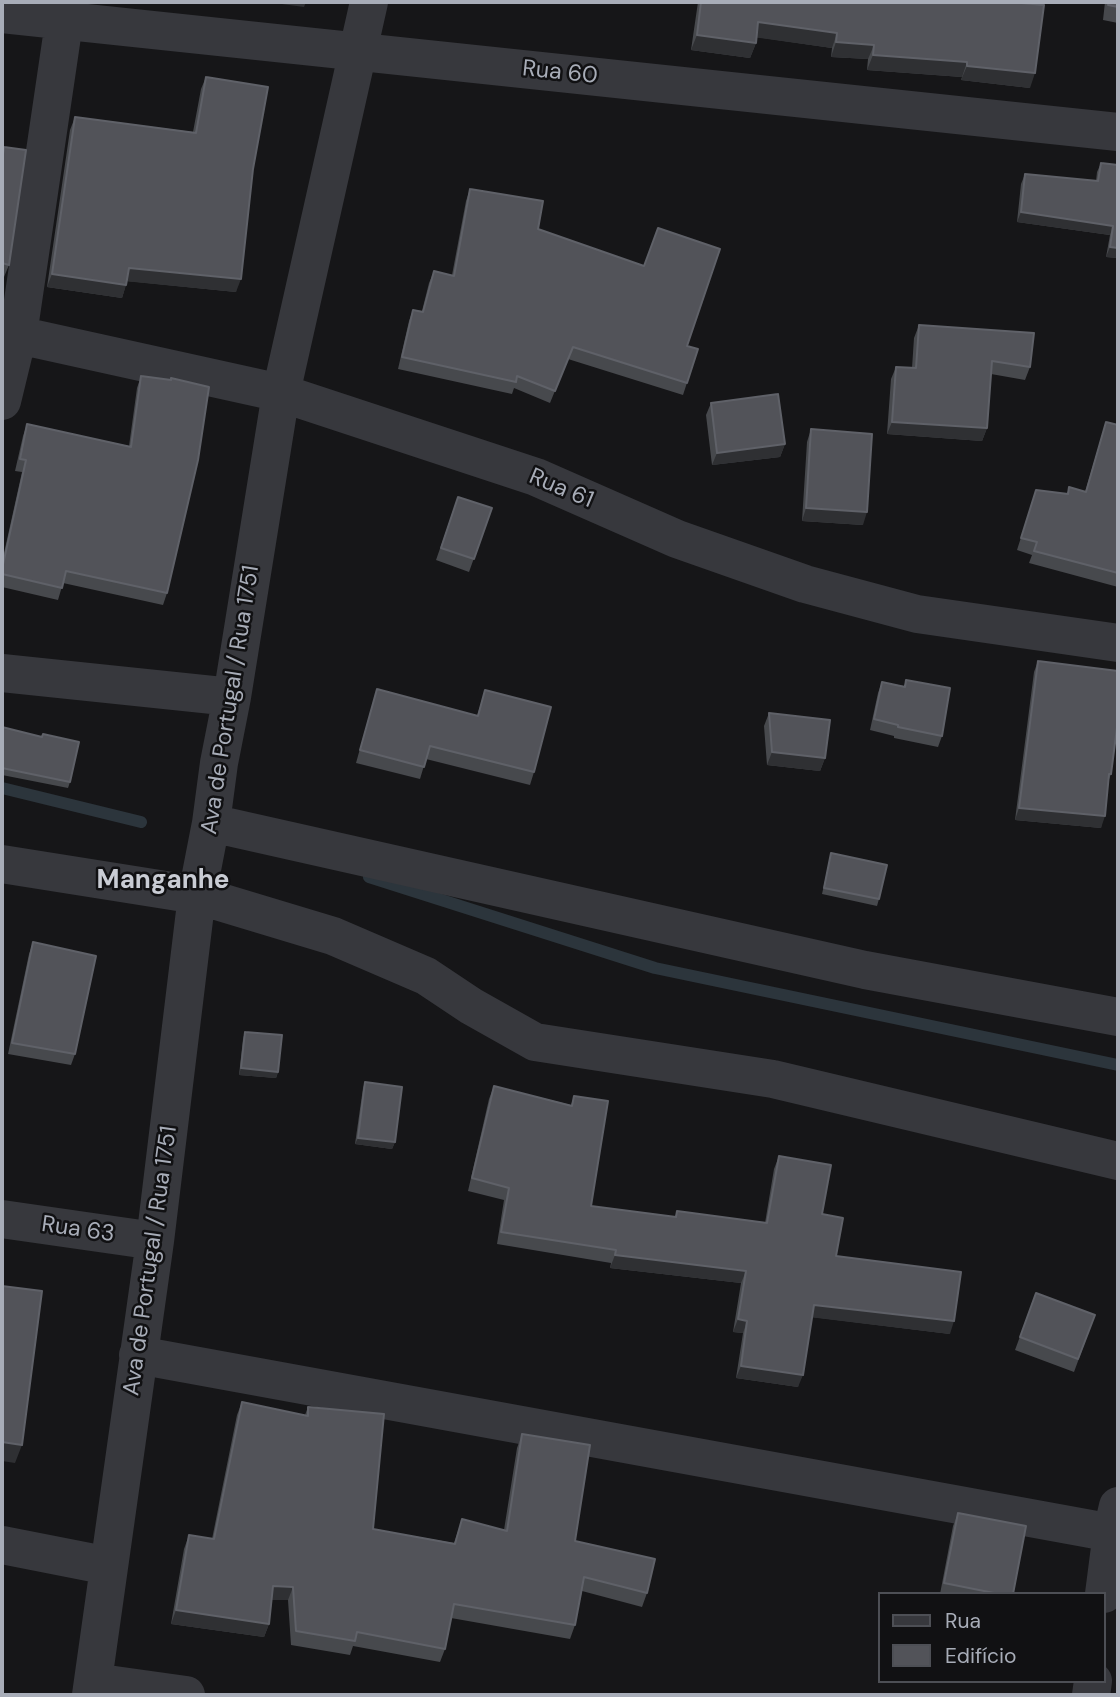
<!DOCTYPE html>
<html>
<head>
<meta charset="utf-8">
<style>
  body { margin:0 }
  #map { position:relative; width:1120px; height:1697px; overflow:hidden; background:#161618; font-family:"DM Sans",sans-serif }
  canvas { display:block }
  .frame { position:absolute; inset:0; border:4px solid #a8adb8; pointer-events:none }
  .legend { position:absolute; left:878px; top:1592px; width:228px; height:91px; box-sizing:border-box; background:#111113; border:2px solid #4d4f55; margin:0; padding:9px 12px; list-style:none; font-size:21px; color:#a8adb8 }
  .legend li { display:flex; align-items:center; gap:14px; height:35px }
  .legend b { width:35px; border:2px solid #4d4f55 }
</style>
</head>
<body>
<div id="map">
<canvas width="1120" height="1697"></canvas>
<div class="frame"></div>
<ul class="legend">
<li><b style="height:9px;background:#37383d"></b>Rua</li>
<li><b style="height:19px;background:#525359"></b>Edifício</li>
</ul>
</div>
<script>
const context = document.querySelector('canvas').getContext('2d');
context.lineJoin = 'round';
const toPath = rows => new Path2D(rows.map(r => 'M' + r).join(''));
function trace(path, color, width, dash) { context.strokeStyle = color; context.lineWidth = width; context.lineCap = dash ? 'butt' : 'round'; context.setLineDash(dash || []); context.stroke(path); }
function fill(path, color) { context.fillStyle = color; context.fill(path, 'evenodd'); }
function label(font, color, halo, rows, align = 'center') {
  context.font = font + ' "DM Sans",sans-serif'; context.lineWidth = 5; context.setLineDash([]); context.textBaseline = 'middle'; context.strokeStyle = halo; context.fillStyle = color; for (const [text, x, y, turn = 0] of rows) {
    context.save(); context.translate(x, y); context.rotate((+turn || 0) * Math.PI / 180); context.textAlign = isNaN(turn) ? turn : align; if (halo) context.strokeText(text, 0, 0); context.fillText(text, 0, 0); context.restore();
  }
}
trace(toPath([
  [2,788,141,822],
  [369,877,655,968,1118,1065]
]), '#2c353c', 12);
trace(toPath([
  [2,14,1118,132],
  [2,334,18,335,281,393,536,477,677,539,805,584,917,614,1118,643],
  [2,401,18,335,67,2],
  [2,673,232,697],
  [211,823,865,970,1118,1017],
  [2,864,197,895,333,936,426,976,471,1006,535,1042,773,1079,1118,1161],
  [2,1219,155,1241],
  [138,1355,1118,1534],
  [2,1545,109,1566],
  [1104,1594,1112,1532,1118,1506],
  [93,1682,186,1695],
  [91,1695,155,1241,197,895,211,823,219,763,232,697,281,393,369,2],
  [1091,1695,1093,1681]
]), '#37383d', 38);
fill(toPath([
  [698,2,1010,2,1030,88,961,80,962,77,867,70,868,59,831,57,832,48,756,37,756,43,750,58,691,50],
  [1105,2,1118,2,1118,23,1103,20],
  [206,77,253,169,236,292,127,281,122,298,47,287,70,130,75,117,193,132,201,89],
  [4,147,9,265,4,277,2,277,2,154],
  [1101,163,1118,258,1106,257,1110,235,1017,222,1021,184,1025,174,1096,181,1097,172],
  [470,189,538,229,687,346,698,349,683,395,568,359,550,403,514,388,512,394,398,369,409,321,413,310,422,311,429,283,434,271,452,275,466,201],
  [919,325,1030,367,1025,380,991,374,987,428,982,441,887,434,891,379,896,367,912,368,914,338],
  [141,376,167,593,163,605,63,583,58,600,2,587,2,562,22,472,15,471,23,436,27,424,129,446,137,388],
  [711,403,785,444,780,457,712,465,706,415],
  [1106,422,1118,425,1118,587,1029,563,1032,555,1017,550,1036,490,1067,494,1069,487,1085,492],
  [811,429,863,525,802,521,807,442],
  [458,497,492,508,469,572,436,560],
  [1038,661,1111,774,1108,782,1101,828,1015,820,1034,672],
  [906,680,942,736,938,747,894,738,894,736,870,730,878,693,882,682,904,686],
  [377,689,477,716,485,690,534,772,530,785,426,759,420,779,356,763,373,702],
  [769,713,825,758,820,771,767,765,764,726],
  [2,727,70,782,68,788,2,775],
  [831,853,879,899,877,906,822,894],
  [33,942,75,1054,71,1065,8,1054,29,954],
  [245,1032,278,1072,276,1078,239,1075,243,1039],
  [365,1082,395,1142,392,1149,355,1144,363,1088],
  [494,1086,571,1105,574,1096,591,1206,675,1217,677,1211,765,1223,774,1169,779,1156,822,1214,836,1256,950,1334,812,1317,798,1387,736,1378,743,1333,733,1332,741,1283,610,1268,611,1263,497,1244,504,1200,468,1191,489,1099],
  [1036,1293,1095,1315,1074,1372,1015,1350],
  [242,1402,305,1415,308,1407,373,1529,454,1543,462,1519,504,1530,517,1448,522,1434,575,1541,647,1593,642,1607,582,1591,575,1625,570,1639,451,1618,445,1649,440,1662,353,1646,350,1655,291,1645,288,1600,272,1600,269,1624,264,1637,171,1624,184,1549,189,1535,212,1539,237,1415],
  [958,1513,1013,1594,940,1594,953,1526]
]), '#47494d');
fill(toPath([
  [267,2,306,2,304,7],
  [758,22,837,33,832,48,753,37],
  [697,35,756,43,750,58,691,50],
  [836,42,874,45,868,59,831,57],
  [873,55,967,62,962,77,867,70],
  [967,66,1035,73,1030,88,961,80],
  [1021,212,1113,226,1110,235,1017,222],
  [1110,247,1118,248,1118,258,1106,257],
  [129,268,241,279,236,292,124,281],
  [52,274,126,285,122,298,47,287],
  [892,422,987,428,982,441,887,434],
  [785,444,780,457,712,465,717,453],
  [806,508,867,512,863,525,802,521],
  [772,752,825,758,820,771,767,765],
  [1019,808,1105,816,1101,828,1015,820],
  [241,1068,278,1072,276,1078,239,1075],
  [358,1138,395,1142,392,1149,355,1144],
  [615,1255,746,1271,741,1283,610,1268],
  [814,1305,954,1321,950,1334,809,1317],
  [738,1319,747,1321,743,1333,733,1332],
  [741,1366,803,1375,798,1387,736,1378],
  [2,1442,22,1445,15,1463,2,1461],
  [273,1586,293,1587,288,1600,268,1600],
  [176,1610,269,1624,264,1637,171,1624]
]), '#2f3033');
const building = toPath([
  [701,2,1010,2,1044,5,1035,73,967,66,967,62,873,55,874,45,836,42,837,33,758,22,756,43,697,35,701,2],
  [1109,2,1118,2,1118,7,1108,5,1109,2],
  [206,77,268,87,253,169,241,279,129,268,126,285,52,274,75,117,196,133,206,77],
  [4,147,26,150,9,265,2,263,2,161,4,147],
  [1101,163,1118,165,1118,248,1110,247,1113,226,1021,212,1025,174,1098,181,1101,163],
  [470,189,543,201,538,229,644,266,658,228,720,249,687,346,698,349,687,383,573,347,555,391,517,376,516,382,402,357,413,310,423,312,434,271,454,276,470,189],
  [919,325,1034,333,1030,367,992,361,987,428,892,422,896,367,916,368,919,325],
  [141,376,171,380,171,378,209,387,198,460,167,593,66,571,62,588,2,574,2,569,26,460,20,459,27,424,131,447,141,376],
  [778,394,785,444,717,453,711,403,778,394],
  [1106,422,1118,425,1118,573,1034,551,1037,542,1021,538,1036,490,1068,494,1069,487,1086,492,1106,422],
  [811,429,872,434,867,512,806,508,811,429],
  [458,497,492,508,474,559,441,548,458,497],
  [1038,661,1118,671,1118,720,1111,774,1109,774,1105,816,1019,808,1038,661],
  [906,680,950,688,942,736,898,727,898,725,874,719,882,682,905,687,906,680],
  [377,689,478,716,485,690,551,707,534,772,430,746,424,767,360,750,377,689],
  [769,713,830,720,825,758,772,752,769,713],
  [2,727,42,737,43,734,79,742,70,782,2,768,2,727],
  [831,853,887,865,879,899,824,888,831,853],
  [33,942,96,956,75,1054,12,1043,33,942],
  [245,1032,282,1035,278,1072,241,1068,245,1032],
  [365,1082,402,1087,395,1142,358,1138,365,1082],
  [494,1086,572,1106,574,1096,608,1101,591,1206,676,1217,677,1211,767,1223,779,1156,831,1165,822,1214,843,1218,836,1256,961,1272,954,1321,814,1305,803,1375,741,1366,747,1321,738,1319,746,1271,615,1255,616,1250,501,1232,509,1188,472,1178,494,1086],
  [2,1286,42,1291,22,1445,2,1442,2,1286],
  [1036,1293,1095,1315,1078,1359,1020,1337,1036,1293],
  [242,1402,308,1416,308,1407,384,1414,373,1529,455,1544,462,1519,507,1531,522,1434,590,1445,575,1541,655,1559,647,1593,584,1577,575,1625,454,1604,445,1649,357,1632,355,1641,296,1631,293,1587,273,1586,269,1624,176,1610,189,1535,214,1539,242,1402],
  [958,1513,1026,1526,1013,1594,999,1594,944,1583,958,1513]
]);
fill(building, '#525359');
trace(building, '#5f6168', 2);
label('23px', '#a8adb8', '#111113', [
  ["Rua 60",560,73,6],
  ["Rua 61",561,489,23],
  ["Ava de Portugal / Rua 1751",231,700,-81],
  ["Rua 63",78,1230,8],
  ["Ava de Portugal / Rua 1751",151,1261,-82]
]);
label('bold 26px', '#c9ccd4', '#111113', [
  ["Manganhe",163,881]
]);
</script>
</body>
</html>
